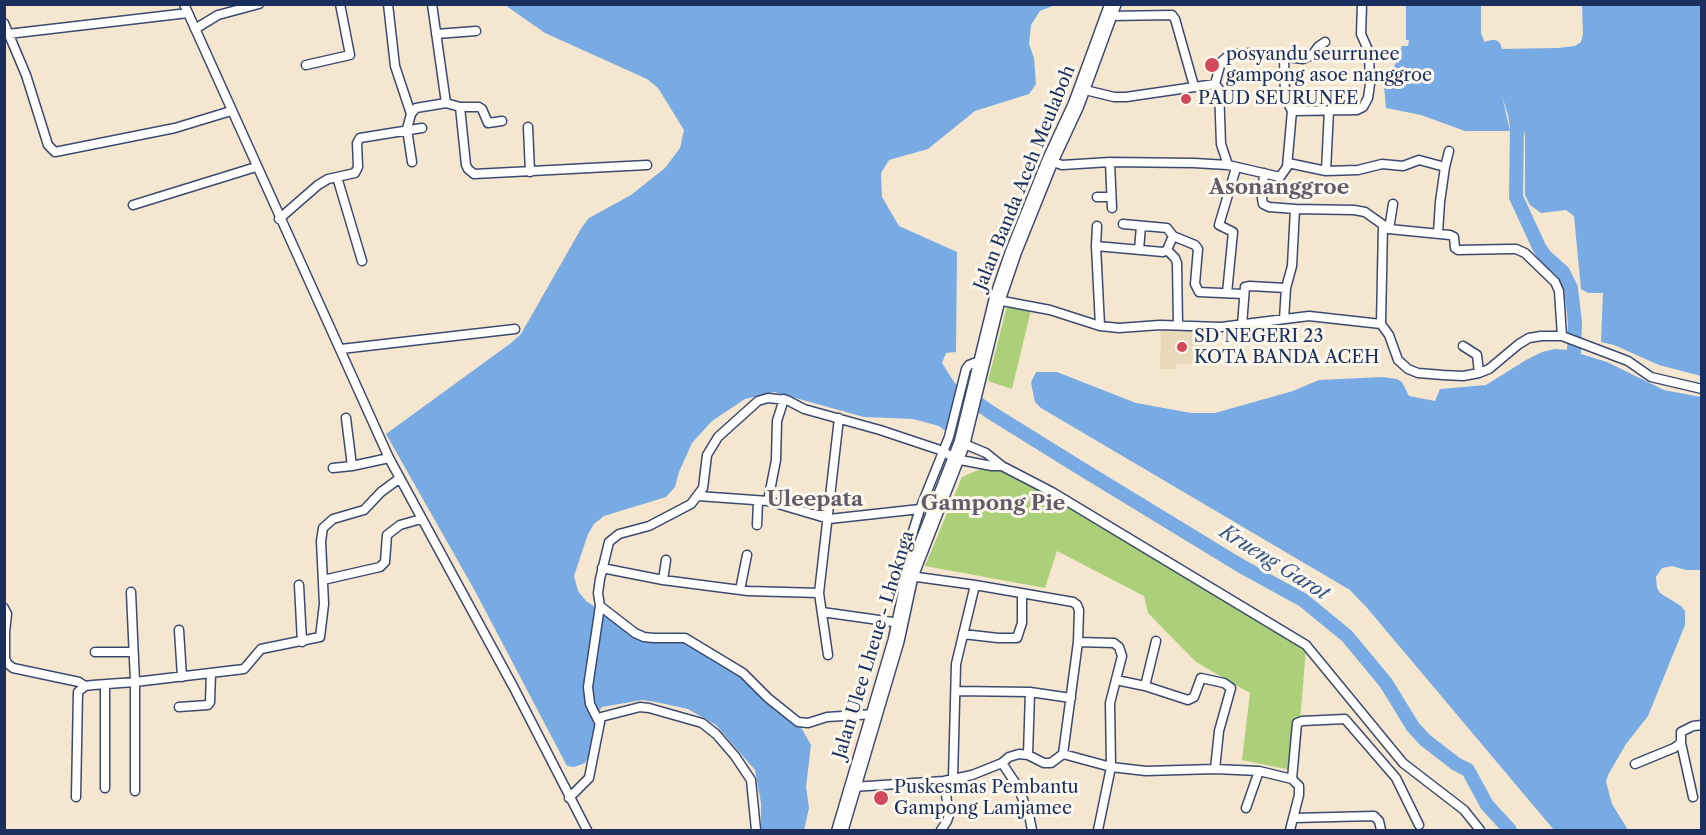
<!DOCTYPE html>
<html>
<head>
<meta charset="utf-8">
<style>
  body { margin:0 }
  #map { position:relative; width:1706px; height:835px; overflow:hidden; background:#f5e6d0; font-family:"Libre Caslon Text",serif }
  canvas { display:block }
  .frame { position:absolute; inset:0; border:6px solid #1b2f5e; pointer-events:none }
</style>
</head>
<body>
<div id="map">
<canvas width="1706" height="835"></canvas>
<div class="frame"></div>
</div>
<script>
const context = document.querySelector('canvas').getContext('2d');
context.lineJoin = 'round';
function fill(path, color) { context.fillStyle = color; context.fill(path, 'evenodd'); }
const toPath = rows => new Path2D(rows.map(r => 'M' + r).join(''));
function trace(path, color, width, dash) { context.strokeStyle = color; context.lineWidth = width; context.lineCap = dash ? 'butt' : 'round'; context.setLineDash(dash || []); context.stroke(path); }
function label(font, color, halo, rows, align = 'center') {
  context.font = font + ' "Libre Caslon Text",serif'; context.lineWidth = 6; context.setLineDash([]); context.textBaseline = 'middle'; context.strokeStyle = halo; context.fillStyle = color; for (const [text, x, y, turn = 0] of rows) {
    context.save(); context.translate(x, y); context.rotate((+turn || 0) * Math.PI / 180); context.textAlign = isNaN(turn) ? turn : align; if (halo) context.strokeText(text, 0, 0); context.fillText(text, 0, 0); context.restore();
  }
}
fill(toPath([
  [1161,328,1204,330,1202,365,1177,364,1176,369,1160,369]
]), '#e8d9ba');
fill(toPath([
  [1007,306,1031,310,1012,389,988,381],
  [985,467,1014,475,1306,648,1296,771,1242,760,1250,693,1196,662,1148,613,1144,596,1057,551,1045,588,925,566,962,477]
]), '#acd079');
fill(toPath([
  [505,5,1055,5,1040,11,1031,25,1029,44,1034,58,1036,84,1029,94,975,111,928,149,889,160,881,173,882,197,899,226,957,252,956,352,946,353,942,363,959,390,948,433,939,426,913,419,864,417,774,392,745,399,712,421,692,443,679,472,675,487,666,497,604,516,594,524,588,534,574,576,578,591,586,601,634,633,680,641,691,645,747,678,784,716,802,729,811,745,806,787,809,808,804,830,761,830,761,803,755,770,716,725,688,709,656,702,642,700,602,707,598,712,593,748,585,763,574,767,567,766,475,591,386,434,511,343,521,334,582,227,589,218,631,195,665,168,680,148,684,130,658,88,647,79,545,33],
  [1406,5,1481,5,1481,33,1497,73,1510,131,1465,131,1421,115,1386,108,1384,86,1387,75,1394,67,1402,46,1408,46,1409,40,1406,40],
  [1582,5,1701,5,1701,376,1659,365,1614,345,1601,342,1603,293,1588,293,1581,289,1574,216,1566,210,1541,213,1530,205,1525,195,1525,136,1521,112,1499,49,1558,48,1575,46,1581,42,1583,34],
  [1555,349,1568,350,1607,362,1664,390,1701,397,1701,570,1686,570,1672,566,1662,568,1656,577,1657,588,1660,593,1681,606,1685,611,1685,625,1648,716,1626,744,1608,775,1606,782,1612,804,1628,830,1554,830,1368,609,1350,590,1041,408,1035,402,1032,388,1031,382,1036,372,1057,372,1136,403,1191,413,1215,413,1293,391,1319,380,1382,377,1397,379,1402,382,1409,396,1435,401,1440,389,1486,385,1526,360,1542,352]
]), '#78aae4');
trace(toPath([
  [1488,48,1494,47,1515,114,1517,127,1516,197,1539,247,1545,256,1563,272,1571,288,1575,323,1574,352],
  [959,390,990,412,1077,466,1241,566,1303,600,1347,636,1386,683,1413,727,1425,740,1456,764,1468,770,1487,805,1510,830]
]), '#78aae4', 14);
const street = toPath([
  [184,4,389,458,514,688,587,830],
  [388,4,395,66,411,114,407,129,412,162],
  [1110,16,1172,15,1175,19,1194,86],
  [4,23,26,75,48,145,55,152,175,128,231,111],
  [195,29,218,15,259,4],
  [8,34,188,13],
  [436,34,476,31],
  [1284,57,1285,97,1292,111],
  [306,65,350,55,340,4],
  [1215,84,1221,62,1230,54,1253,53,1303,59,1312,55,1319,46,1325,42],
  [1081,89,1114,97,1126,97,1215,84,1219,89,1221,144,1228,165],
  [446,103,460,107,479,107,482,109,488,123,502,121],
  [460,107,466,165,468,169,474,174,647,165],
  [1329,110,1326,171,1358,170,1382,164,1403,166,1419,160,1445,167,1449,151],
  [411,114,416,108,446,103,432,4],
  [528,127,530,172],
  [1050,161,1062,165,1110,162,1194,163,1228,165,1280,177,1287,167,1292,111,1357,110,1363,107,1368,98,1370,84,1369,52,1361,34,1362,4],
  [1110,162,1112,208],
  [1288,163,1326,171],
  [1264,173,1262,198,1263,204,1269,207,1295,209],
  [337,177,362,261],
  [1097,197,1111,197],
  [133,205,256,167],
  [279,219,318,185,328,179,355,173,358,167,357,143,360,138,422,128],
  [1123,224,1167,228,1173,236,1195,245,1198,249,1195,284,1199,292,1243,294],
  [1097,226,1096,246,1100,326],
  [1389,229,1393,204],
  [1438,233,1440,202,1445,167],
  [1096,246,1163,252,1167,250,1173,236],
  [1139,250,1141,226],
  [1167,250,1175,258,1177,263,1178,325],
  [1227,293,1233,232,1219,225,1236,168],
  [997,300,1050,310,1100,326,1119,328,1160,325,1221,327,1309,316,1381,324,1389,335,1398,360,1408,369,1418,373,1443,375,1463,376,1479,373,1489,369,1519,344,1529,338,1541,336,1562,336,1628,361,1651,377,1702,389],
  [1284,319,1286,288,1292,266,1295,209,1354,210,1365,212,1389,229,1450,235,1454,237,1455,248,1458,250,1509,249,1516,249,1525,253,1555,282,1559,291,1562,336],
  [1381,324,1383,225],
  [1242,325,1245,287,1250,286,1286,288],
  [1463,346,1477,355,1479,373],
  [341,349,515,329],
  [982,360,969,365,966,369,949,437,920,509,909,544,908,555,910,576,975,585,1073,602,1077,605,1079,610,1078,642,1063,754],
  [346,418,352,466],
  [962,443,986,453,1002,466,1052,492,1306,645,1403,763,1464,810,1480,830],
  [333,468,352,466,389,458],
  [698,496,768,501,829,519,920,509],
  [768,501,776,460,777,421,784,399],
  [757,525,758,501],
  [602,568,663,580,748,591,819,593],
  [323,580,380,567,385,562,387,535,400,525,421,519],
  [663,580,666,560],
  [299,585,302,642],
  [740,590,747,555],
  [131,592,135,682,135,791],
  [4,608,7,614,5,632,5,659,8,664,13,668,79,682,85,686],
  [822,612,900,623],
  [179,630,182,677],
  [963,634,998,638,1017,638,1022,623,1022,594],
  [1078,642,1114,643,1119,647,1122,656,1110,703,1111,767,1098,830],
  [95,652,133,652],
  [828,655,819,593,839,418],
  [1116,680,1145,686,1188,700,1194,697,1201,678,1224,683,1231,688,1219,731,1215,769],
  [105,685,105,788],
  [1145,686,1156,641],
  [956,691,1030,692],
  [179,707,208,705,210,702,211,673],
  [874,714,827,717,808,723,798,722,768,698,743,673,685,638,654,638,644,637,635,633,600,606,598,593,600,579,609,542,619,534,649,526,691,504,703,488,707,455,718,437,758,401,768,398,787,400,804,409,880,430,943,451,955,459,992,466,1002,466],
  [599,722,590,704,588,687,600,606],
  [1681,743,1693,797],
  [1028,755,1030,692,1071,698],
  [1002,763,1018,787,1029,815,1032,830],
  [1635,764,1674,748,1681,743,1681,732,1693,726,1702,725],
  [953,778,956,664,975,585],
  [1292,779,1297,723,1302,721,1345,719,1396,778,1419,825],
  [852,787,944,781,972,775,1002,763,1009,757,1019,754,1028,755,1044,763,1051,763,1063,754,1111,767,1146,771,1215,769,1259,771,1292,779,1299,786,1299,795,1290,830],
  [76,797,78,692,85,686,93,685,135,682,244,669,261,649,320,637,324,604,321,541,323,528,333,519,364,510,381,492,400,478],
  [569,798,589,778,601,717,640,707,649,708,702,723,716,734,735,756,751,780,756,830],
  [1246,808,1259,771],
  [1293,818,1374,816,1379,821,1381,830],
  [941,830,947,821,949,815,944,781]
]);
const highway = toPath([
  [840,830,896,641,910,576,962,443,997,300,1013,253,1050,161,1076,105,1113,4]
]);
trace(street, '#3c4a6f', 11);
trace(highway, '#3c4a6f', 18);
trace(street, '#fff', 8);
trace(highway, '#fff', 15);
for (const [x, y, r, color] of [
  [1212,65,8,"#d1495b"],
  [1186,99,6,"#d1495b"],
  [1182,347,6,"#d1495b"],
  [881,798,8,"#d1495b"]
]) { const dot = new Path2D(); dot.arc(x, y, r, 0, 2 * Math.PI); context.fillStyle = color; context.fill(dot); trace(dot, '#fbf7ec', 2); }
label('18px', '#1b2f5e', '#fbf7ec', [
  ["posyandu seurrunee",1226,55],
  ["gampong asoe nanggroe",1226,76],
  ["PAUD SEURUNEE",1198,99],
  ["SD NEGERI 23",1194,337],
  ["KOTA BANDA ACEH",1194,358],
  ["Puskesmas Pembantu",894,788],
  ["Gampong Lamjamee",894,809]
], 'left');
label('18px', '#1b2f5e', '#fbf7ec', [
  ["Jalan Banda Aceh Meulaboh",1025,178,-68],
  ["Jalan Ulee Lheue - Lhoknga",874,645,-73]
]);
label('italic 20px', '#375486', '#fbf7ec', [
  ["Krueng Garot",1274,563,32]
]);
label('bold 21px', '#615b6a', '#fbf7ec', [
  ["Asonanggroe",1279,188],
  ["Uleepata",815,500],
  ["Gampong Pie",993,504]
]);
</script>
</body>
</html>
